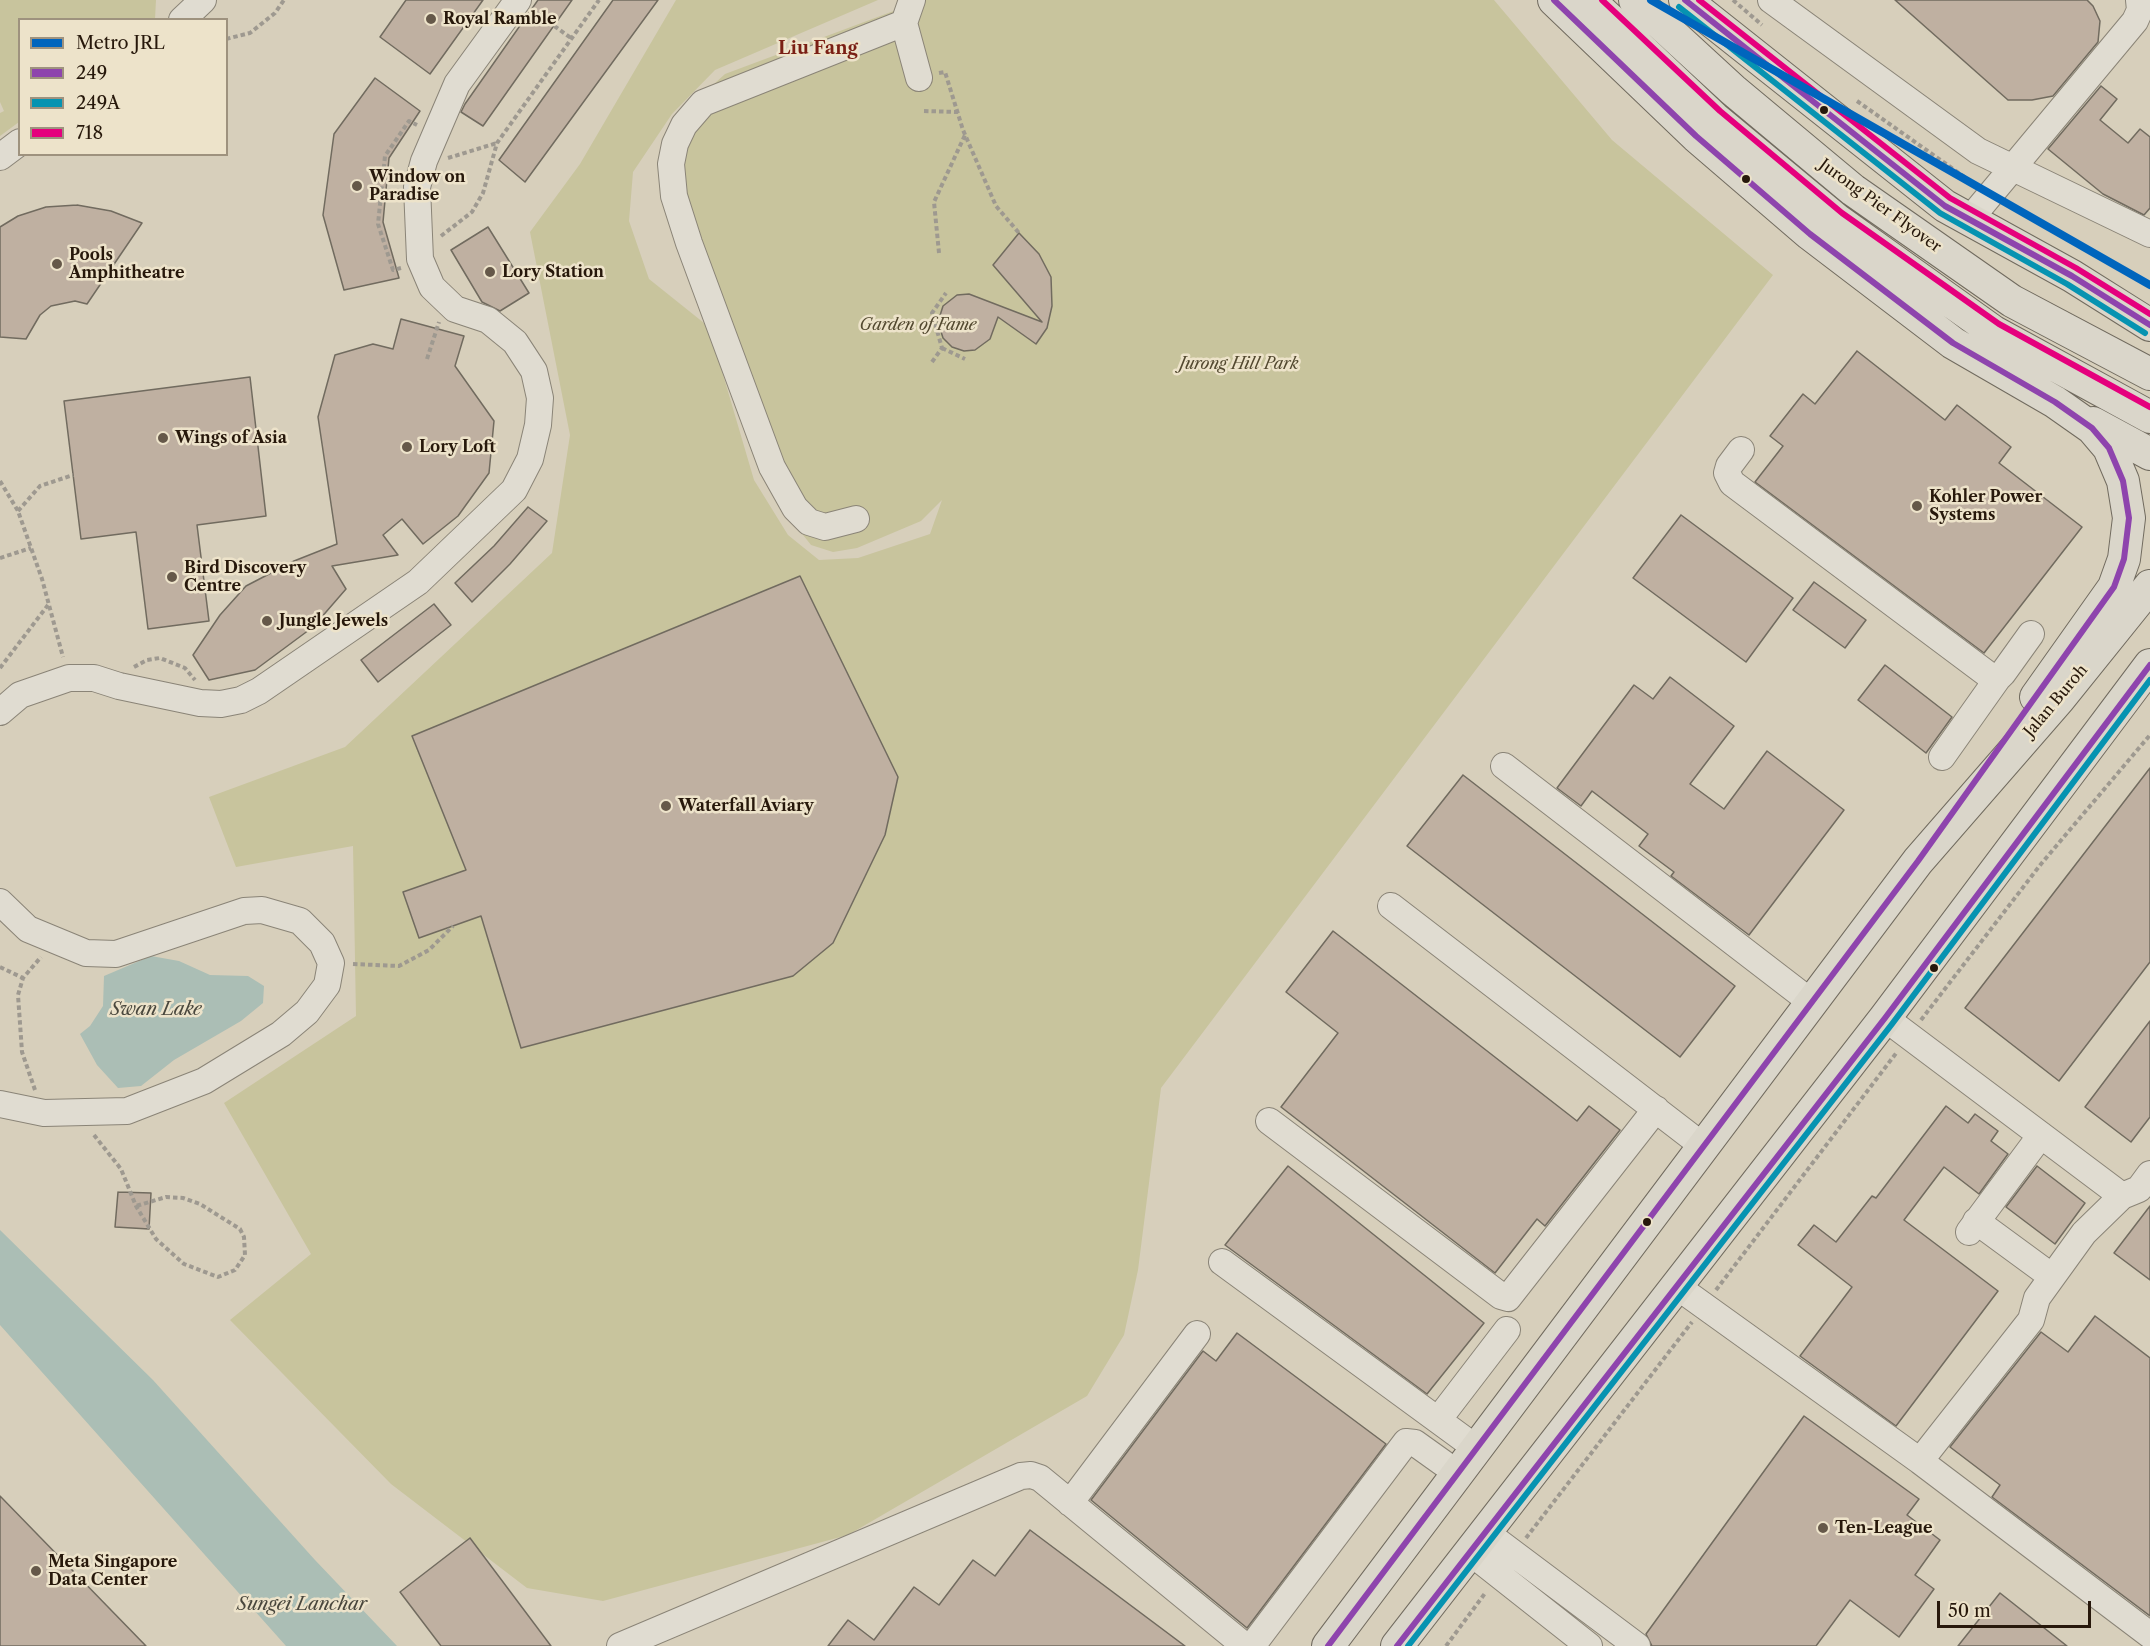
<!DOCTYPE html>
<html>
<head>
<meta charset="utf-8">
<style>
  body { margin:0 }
  #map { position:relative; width:2150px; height:1646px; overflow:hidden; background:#d7cfbb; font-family:"Libre Caslon Text",serif }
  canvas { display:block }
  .legend { position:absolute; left:18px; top:18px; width:210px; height:138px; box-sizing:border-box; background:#ede3ca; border:2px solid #9e927e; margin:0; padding:8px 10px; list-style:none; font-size:18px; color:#27180b }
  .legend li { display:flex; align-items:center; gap:12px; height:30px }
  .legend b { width:30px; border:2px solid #9e927e }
  .scale { position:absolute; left:1937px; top:1601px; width:154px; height:27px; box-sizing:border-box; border:3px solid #27180b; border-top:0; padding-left:8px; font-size:18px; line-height:21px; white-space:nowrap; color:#27180b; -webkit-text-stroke:4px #ede3ca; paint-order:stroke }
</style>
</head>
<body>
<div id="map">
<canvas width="2150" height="1646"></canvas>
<ul class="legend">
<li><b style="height:8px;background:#0065bd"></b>Metro JRL</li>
<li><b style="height:8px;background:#8e44ad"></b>249</li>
<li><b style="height:8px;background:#0693b1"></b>249A</li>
<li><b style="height:8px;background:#e5007d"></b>718</li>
</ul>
<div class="scale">50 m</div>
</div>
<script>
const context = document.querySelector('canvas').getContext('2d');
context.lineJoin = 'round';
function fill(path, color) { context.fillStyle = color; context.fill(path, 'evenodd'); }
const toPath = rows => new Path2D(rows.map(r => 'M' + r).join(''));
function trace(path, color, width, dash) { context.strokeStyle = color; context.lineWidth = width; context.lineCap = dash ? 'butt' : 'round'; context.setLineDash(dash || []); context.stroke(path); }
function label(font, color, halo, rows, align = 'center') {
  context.font = font + ' "Libre Caslon Text",serif'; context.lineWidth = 5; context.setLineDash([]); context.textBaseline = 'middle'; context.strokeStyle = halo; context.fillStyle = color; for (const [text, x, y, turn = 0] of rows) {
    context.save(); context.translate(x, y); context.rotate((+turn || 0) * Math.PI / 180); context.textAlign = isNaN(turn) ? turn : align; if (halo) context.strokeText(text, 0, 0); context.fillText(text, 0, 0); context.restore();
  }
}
fill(toPath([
  [0,0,156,0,155,19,20,20,19,122,0,136,0,113,4,111,0,102],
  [676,0,878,0,715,70,672,114,633,172,629,221,649,279,709,327,754,480,788,535,819,560,858,558,930,534,942,500,921,521,857,548,833,552,811,545,788,516,671,225,680,115,725,74,923,0,1494,0,1612,140,1773,275,1161,1088,1138,1270,1124,1335,1087,1396,848,1535,603,1601,527,1588,391,1484,230,1320,311,1254,224,1103,356,1016,353,846,236,867,209,797,345,747,552,553,570,435,530,232,580,164],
  [799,576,898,777,885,835,833,943,793,976,522,1048,466,870,412,736]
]), '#c8c49d');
fill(toPath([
  [151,956,179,961,210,975,248,976,264,986,263,1003,241,1021,174,1060,141,1086,118,1088,97,1065,80,1034,90,1026,103,1006,104,976],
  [0,1230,153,1380,315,1560,397,1646,286,1646,0,1325]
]), '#abbeb5');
const building = toPath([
  [406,0,483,0,430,74,380,37,406,0],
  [538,0,572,0,483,126,461,112,465,104,538,0],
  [613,0,658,0,525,182,499,160,613,0],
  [1895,0,2087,0,2093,6,2100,21,2098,42,2053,96,2032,100,2008,100,1895,0],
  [375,78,420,111,389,158,383,222,399,278,344,290,323,215,334,134,375,78],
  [2101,86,2117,99,2100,120,2128,143,2140,129,2150,137,2150,208,2144,215,2103,194,2048,149,2101,86],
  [77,205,111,211,142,223,87,304,75,301,51,306,40,315,26,339,0,337,0,227,18,216,46,207,77,205],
  [488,227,529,293,500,311,482,302,451,250,488,227],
  [1019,233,1039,254,1051,277,1052,306,1047,328,1036,344,998,317,990,339,975,350,964,351,952,347,943,338,938,322,943,306,957,295,969,294,1042,322,993,265,1019,233],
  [401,319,464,336,455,366,494,421,489,473,458,516,423,544,402,519,383,535,398,555,332,566,346,589,313,627,255,670,209,680,193,655,220,615,246,586,294,561,337,544,318,417,335,355,373,344,393,349,401,319],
  [1857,351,1945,420,1957,405,2011,447,1999,463,2082,527,1984,653,1755,482,1783,446,1770,436,1803,394,1815,404,1857,351],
  [250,377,266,516,197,525,209,621,148,629,136,532,81,539,64,401,250,377],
  [528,507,547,521,510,564,472,602,455,583,494,546,528,507],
  [1681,515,1793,598,1746,662,1633,578,1681,515],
  [800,576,898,777,885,835,833,943,793,976,521,1048,481,916,419,938,403,892,466,870,412,736,800,576],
  [1814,582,1866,620,1845,648,1793,610,1814,582],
  [434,604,451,625,378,682,361,660,434,604],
  [1885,665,1952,717,1926,753,1858,700,1885,665],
  [1670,677,1734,726,1690,784,1724,809,1767,751,1844,810,1749,935,1671,876,1674,872,1639,846,1648,834,1592,791,1581,806,1557,788,1634,685,1653,699,1670,677],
  [2150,768,2150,962,2059,1081,1965,1008,2150,768],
  [1463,775,1735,986,1680,1057,1407,846,1463,775],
  [1333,931,1577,1121,1589,1106,1620,1130,1545,1226,1537,1219,1495,1273,1281,1107,1338,1033,1286,992,1333,931],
  [2150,1021,2150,1117,2131,1142,2085,1107,2150,1021],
  [1946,1106,1968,1123,1975,1114,1998,1131,1991,1141,2008,1154,1979,1194,1944,1167,1904,1220,1998,1291,1896,1426,1800,1356,1852,1287,1798,1245,1814,1225,1836,1242,1872,1196,1876,1198,1946,1106],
  [1288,1166,1484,1323,1427,1394,1225,1245,1288,1166],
  [2037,1166,2085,1203,2055,1244,2006,1207,2037,1166],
  [118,1192,151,1193,149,1229,115,1227,118,1192],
  [2150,1206,2150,1280,2114,1253,2150,1206],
  [2095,1316,2150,1358,2150,1616,1992,1497,2000,1485,1950,1447,2041,1332,2068,1352,2095,1316],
  [1237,1333,1386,1444,1247,1628,1091,1500,1203,1351,1216,1361,1237,1333],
  [1804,1416,1919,1499,1907,1515,1940,1540,1915,1575,1934,1589,1899,1637,1850,1600,1816,1646,1652,1646,1646,1634,1804,1416],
  [0,1496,146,1646,0,1646,0,1496],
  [1030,1530,1185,1646,828,1646,848,1620,874,1640,914,1587,939,1605,973,1560,995,1576,1030,1530],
  [470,1538,551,1646,441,1646,400,1592,470,1538],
  [2000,1593,2067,1646,1958,1646,2000,1593]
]);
fill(building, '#bfb0a1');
trace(building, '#716b5f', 1.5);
const minor = toPath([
  [1771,0,1978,151,2150,234],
  [182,20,203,0],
  [904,23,919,78],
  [904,23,912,0],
  [0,157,20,142],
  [1970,219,2135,21,2140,10,2139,0],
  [1741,450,1729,466,1727,473,1732,483,1990,676,1998,678,2003,673,2031,634],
  [856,519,825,527,809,522,795,508,772,467,689,243,674,196,671,164,675,144,684,125,703,103,904,23],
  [0,712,20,695,69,678,94,678,119,686,200,703,221,704,241,700,259,691,418,582,514,490,530,459,538,425,540,398,534,371,515,342,488,320,455,309,432,287,420,259,417,187,424,161,457,84,518,0],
  [1942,757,1998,678],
  [1504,766,1811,1002],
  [0,902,28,929,86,953,116,954,244,911,262,910,300,921,322,943,331,963,327,985,307,1012,281,1034,204,1081,127,1111,44,1113,0,1104],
  [1391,906,1703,1146],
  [1885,1018,2122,1196],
  [1269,1121,1501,1296,1508,1298,1656,1109],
  [1976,1221,2051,1276],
  [1969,1232,2041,1135],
  [1222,1262,1476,1448],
  [1675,1285,1920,1461,2150,1635],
  [1438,1420,1507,1330],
  [1920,1461,2031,1320,2037,1298,2084,1233,2122,1196,2139,1189,2150,1174],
  [1070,1503,1197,1334],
  [1485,1532,1637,1646],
  [1470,1552,1589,1646],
  [620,1646,1021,1476,1031,1475,1040,1478,1245,1646],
  [1252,1646,1406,1442,1415,1443,1457,1473]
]);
const major = toPath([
  [1554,0,1696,136,1810,234,1953,343,2055,402,2092,428,2109,448,2123,481,2129,518,2124,559,2114,587,2036,697],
  [1589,0,1714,118,1837,220,1994,332,2150,417],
  [1635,0,1733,90,1853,190,2012,301,2150,374],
  [1685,0,1945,206,2072,276,2150,325],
  [2093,423,2150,454],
  [1328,1646,1918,861,2059,699,2150,586],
  [1397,1646,1885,1018,2150,665]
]);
trace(minor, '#8a8477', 28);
trace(major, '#716b5f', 34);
trace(toPath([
  [1733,0,1762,25],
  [536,13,571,38],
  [226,39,250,33,275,13,284,0],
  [939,73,945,72,963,130,996,206,1019,233],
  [1857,101,1973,183],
  [924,111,958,112],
  [448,158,497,143],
  [2010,206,2150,284],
  [441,236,472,212,483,193,497,143,599,0],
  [939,253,934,202,965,135],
  [401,268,393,270,378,224,385,156,409,121,417,125],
  [942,348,965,359],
  [427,359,439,322],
  [932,362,942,348,932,313,946,293],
  [0,481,18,511,42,579,63,657],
  [18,511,40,486,73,475],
  [0,558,31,548],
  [134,667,147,660,160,658,185,668,195,680],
  [0,668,48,605],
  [353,964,399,966,429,950,453,926],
  [0,967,23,978],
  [1921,1020,2041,864,2150,735],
  [35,1090,22,1052,18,995,23,978,41,957],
  [94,1135,121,1169,136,1206,156,1239,184,1264,218,1277,235,1270,245,1255,244,1237,240,1229,200,1204,183,1198,166,1197,136,1206],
  [1716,1290,1897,1052],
  [1526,1538,1692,1322],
  [1446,1646,1486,1592]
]), '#9e9990', 4, [4.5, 3]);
trace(minor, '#e0dcd1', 26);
trace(major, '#dad6ca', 32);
trace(toPath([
  [1685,0,1945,206,2072,276,2150,325],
  [1328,1646,1918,861,2114,587,2124,559,2129,518,2123,481,2109,448,2092,428,2055,402,1953,343,1810,234,1696,136,1554,0],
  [1397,1646,1885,1018,2150,665]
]), '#8e44ad', 6);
trace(toPath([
  [1679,7,1940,213,2067,284,2145,333],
  [1408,1646,1892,1024,2150,680]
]), '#0693b1', 6);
trace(toPath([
  [1602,0,1720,111,1842,213,1999,324,2150,407],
  [1699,0,1950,198,2076,268,2150,314]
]), '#e5007d', 6);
trace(toPath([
  [1651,0,2150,285]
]), '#0065bd', 8);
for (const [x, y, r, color] of [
  [431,19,6,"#655849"],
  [1824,110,5,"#27180b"],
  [1746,179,5,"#27180b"],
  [357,186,6,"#655849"],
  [57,264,6,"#655849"],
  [490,272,6,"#655849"],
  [163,438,6,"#655849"],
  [407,447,6,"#655849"],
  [1917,506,6,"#655849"],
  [172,577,6,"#655849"],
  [267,621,6,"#655849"],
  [666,806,6,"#655849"],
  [1934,968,5,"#27180b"],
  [1647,1222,5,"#27180b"],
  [1823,1528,6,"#655849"],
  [36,1571,6,"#655849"]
]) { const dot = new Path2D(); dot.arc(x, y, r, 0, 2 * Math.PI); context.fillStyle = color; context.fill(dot); trace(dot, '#ede3ca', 2); }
label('bold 16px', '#27180b', '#ede3ca', [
  ["Royal Ramble",443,19],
  ["Window on",369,177],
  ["Paradise",369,195],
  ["Pools",69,255],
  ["Amphitheatre",69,273],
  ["Lory Station",502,272],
  ["Wings of Asia",175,438],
  ["Lory Loft",419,447],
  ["Kohler Power",1929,497],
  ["Systems",1929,515],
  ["Bird Discovery",184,568],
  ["Centre",184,586],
  ["Jungle Jewels",279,621],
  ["Waterfall Aviary",678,806],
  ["Ten-League",1835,1528],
  ["Meta Singapore",48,1562],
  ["Data Center",48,1580]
], 'left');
label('16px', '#27180b', '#ede3ca', [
  ["Jurong Pier Flyover",1880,206,36],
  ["Jalan Buroh",2056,701,-50]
]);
label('italic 16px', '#534930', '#ede3ca', [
  ["Garden of Fame",918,325],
  ["Jurong Hill Park",1239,364]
]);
label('bold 18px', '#7a1f14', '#ede3ca', [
  ["Liu Fang",818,49]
]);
label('italic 18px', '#49473d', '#ede3ca', [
  ["Swan Lake",156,1010],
  ["Sungei Lanchar",302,1605]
]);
</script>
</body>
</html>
